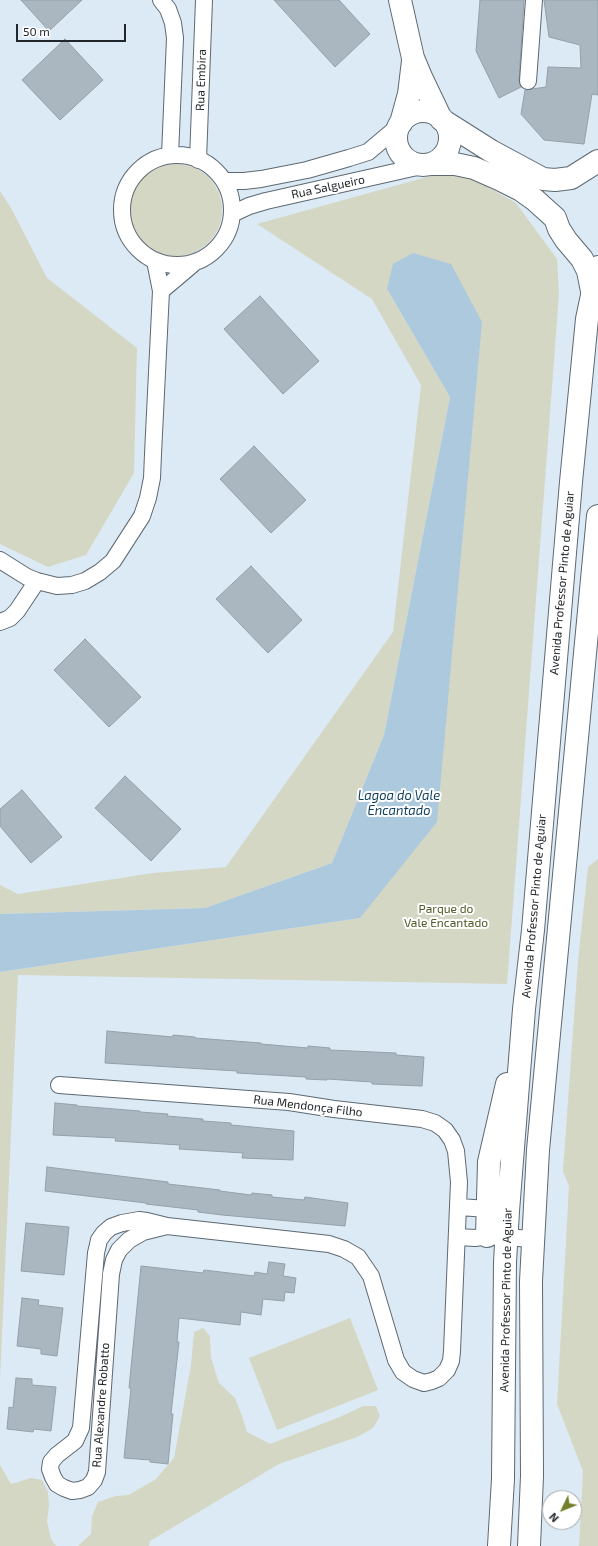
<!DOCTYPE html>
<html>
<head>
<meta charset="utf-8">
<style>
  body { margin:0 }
  #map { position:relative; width:598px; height:1546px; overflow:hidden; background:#dceaf5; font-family:"Exo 2",sans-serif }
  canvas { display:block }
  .north { position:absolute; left:542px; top:1490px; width:40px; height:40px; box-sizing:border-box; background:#fff; border:1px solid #a6a8aa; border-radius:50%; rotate:227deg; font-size:11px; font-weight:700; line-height:16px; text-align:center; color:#21262a }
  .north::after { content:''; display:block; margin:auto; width:14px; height:18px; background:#757e2a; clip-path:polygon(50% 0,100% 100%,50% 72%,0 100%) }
  .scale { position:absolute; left:16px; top:24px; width:110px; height:18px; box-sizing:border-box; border:2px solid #21262a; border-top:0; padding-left:5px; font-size:12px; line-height:14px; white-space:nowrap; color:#21262a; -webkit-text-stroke:3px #fff; paint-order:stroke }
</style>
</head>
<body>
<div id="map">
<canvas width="598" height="1546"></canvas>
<div class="north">N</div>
<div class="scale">50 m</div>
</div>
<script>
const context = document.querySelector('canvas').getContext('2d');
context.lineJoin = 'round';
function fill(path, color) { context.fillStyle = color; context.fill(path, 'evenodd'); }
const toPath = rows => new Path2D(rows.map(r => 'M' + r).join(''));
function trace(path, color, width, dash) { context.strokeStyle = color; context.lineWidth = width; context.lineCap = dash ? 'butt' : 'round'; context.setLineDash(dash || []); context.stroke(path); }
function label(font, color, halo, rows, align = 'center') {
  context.font = font + ' "Exo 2",sans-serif'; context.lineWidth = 4; context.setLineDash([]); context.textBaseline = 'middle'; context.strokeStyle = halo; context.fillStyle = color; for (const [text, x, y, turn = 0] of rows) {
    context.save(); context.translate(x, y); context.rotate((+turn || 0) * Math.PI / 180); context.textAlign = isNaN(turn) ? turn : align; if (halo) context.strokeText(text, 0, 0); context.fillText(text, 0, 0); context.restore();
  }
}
fill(toPath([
  '130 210a46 46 0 1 1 92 0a46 46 0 1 1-92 0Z',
  [464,174,516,203,557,259,559,294,507,984,18,975,0,1381,0,972,360,918,482,322,387,289,450,397,384,735,332,863,205,908,0,914,0,885,18,894,153,873,226,867,393,632,421,385,372,299,257,224,434,175],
  [0,191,11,208,47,278,137,348,134,473,86,555,48,567,0,544],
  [598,859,598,1546,579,1546,583,1471,557,1404,569,1186,563,1171,578,961,588,867],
  [350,1318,378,1390,277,1430,249,1358],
  [203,1328,210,1336,211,1358,219,1383,235,1398,242,1416,247,1432,270,1444,342,1416,363,1406,376,1406,380,1416,373,1428,357,1437,279,1464,150,1541,149,1546,78,1546,91,1534,92,1516,98,1502,116,1496,129,1495,156,1479,174,1458,191,1365,194,1332],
  [0,1465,11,1484,31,1478,42,1480,48,1492,49,1506,47,1521,51,1539,56,1546,0,1546]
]), '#d4d7c3');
fill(toPath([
  [413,253,451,264,482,322,437,822,360,918,0,972,0,914,205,908,332,863,384,735,450,397,387,289,393,264]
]), '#adc9de');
const building = toPath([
  [21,0,82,0,49,31,21,0],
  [274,0,339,0,370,34,335,67,274,0],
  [480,0,524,0,519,80,521,87,499,98,476,51,480,0],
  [544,0,598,0,598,95,592,94,584,144,544,140,521,114,525,90,546,87,548,67,581,68,580,45,549,37,544,0],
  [65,39,103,80,60,120,22,80,65,39],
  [260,296,319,361,283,394,224,329,260,296],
  [254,446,306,500,271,533,220,479,254,446],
  [251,566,302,620,268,653,216,599,251,566],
  [85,639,141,697,109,727,54,670,85,639],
  [125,776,181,829,151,861,95,808,125,776],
  [22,790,62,837,31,863,0,826,0,809,22,790],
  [107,1031,173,1037,173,1035,195,1037,195,1038,261,1043,261,1044,308,1048,308,1046,330,1048,330,1050,396,1053,396,1055,424,1057,422,1086,372,1084,372,1082,327,1079,327,1080,306,1079,306,1077,237,1073,237,1071,105,1063,107,1031],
  [55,1103,77,1105,77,1106,140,1111,140,1112,168,1114,167,1116,203,1119,203,1121,231,1123,231,1125,294,1131,293,1160,242,1158,243,1153,179,1149,180,1145,115,1141,116,1138,53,1135,55,1103],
  [47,1167,168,1182,168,1184,220,1190,220,1191,251,1195,252,1193,272,1195,272,1197,304,1200,305,1197,348,1203,345,1226,222,1215,198,1212,198,1210,146,1204,146,1203,45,1191,47,1167],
  [26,1223,69,1227,64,1275,21,1271,26,1223],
  [269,1262,285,1264,283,1276,296,1278,294,1293,285,1292,284,1301,263,1299,261,1315,241,1312,240,1325,179,1318,177,1342,179,1342,171,1414,173,1414,168,1464,150,1462,150,1460,124,1458,131,1388,129,1388,141,1266,203,1273,204,1270,254,1276,255,1272,267,1274,269,1262],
  [22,1298,39,1300,38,1305,63,1308,57,1356,41,1354,41,1349,17,1346,22,1298],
  [16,1378,32,1379,32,1385,56,1387,51,1431,34,1429,33,1432,7,1429,9,1407,13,1408,16,1378]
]);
fill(building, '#aab7c1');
trace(building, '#93a0aa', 1);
const minor = toPath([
  [161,0,168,9,173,23,175,38,170,155],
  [528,81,534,0],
  '122 210a55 55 0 1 1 110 0a55 55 0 1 1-110 0Z',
  [198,160,204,0],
  [224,181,244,181,261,179,307,170,349,158,368,152,399,126],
  [232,214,249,206,266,201,426,165],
  [161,291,193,264],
  [0,560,27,577,37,581,57,586,72,585,85,581,100,572,113,561,142,516,148,498,152,478,153,454,161,291,155,261],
  [0,622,10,618,17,611,37,581],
  [59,1085,289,1102,334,1109,422,1119,435,1123,445,1130,452,1140,456,1151,459,1182,452,1351,451,1361,447,1370,439,1378,432,1381,424,1383,413,1379,403,1372,396,1360,371,1276,358,1257,344,1249,329,1244,167,1226,147,1221,139,1220,122,1223,111,1227,104,1233,99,1240,96,1253,81,1428,75,1441,57,1455,51,1462,50,1469,53,1477,57,1484,64,1488,72,1491,80,1490,88,1487,94,1480,97,1472,111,1274,114,1260,119,1250,129,1240,143,1232,167,1226],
  [459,1207,488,1209],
  [458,1237,475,1238,487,1236,533,1239]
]);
const secondary = toPath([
  [400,0,413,58,421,77,441,119],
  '396 138a27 27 0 1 1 54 0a27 27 0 1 1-54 0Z',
  [442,120,491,151,543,179,555,180,571,178,598,161],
  [401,123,409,94,413,61],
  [431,164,455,164,474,168,499,179,521,190,535,200,555,218,559,229,566,240,582,259,588,271,592,291]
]);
const primary = toPath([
  [487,1236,489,1162,507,1084],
  [499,1546,503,1479,505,1262,508,1211,524,1009,533,930,571,482,587,319,598,267],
  [529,1546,532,1476,531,1281,538,1150,598,516]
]);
trace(minor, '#5d6972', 18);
trace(secondary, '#5d6972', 24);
trace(primary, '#5d6972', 24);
trace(minor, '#fff', 16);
trace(secondary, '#fff', 22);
trace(primary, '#fff', 22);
label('12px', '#21262a', '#fff', [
  ["Rua Embira",201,80,-88],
  ["Rua Salgueiro",328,187,-12],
  ["Avenida Professor Pinto de Aguiar",562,583,-85],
  ["Avenida Professor Pinto de Aguiar",534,906,-85],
  ["Rua Mendonça Filho",308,1106,7],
  ["Avenida Professor Pinto de Aguiar",506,1300,-89],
  ["Rua Alexandre Robatto",101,1405,-86]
]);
label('12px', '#535927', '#fff', [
  ["Parque do",446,909],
  ["Vale Encantado",446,923]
]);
label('italic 13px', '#0d3f5d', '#fff', [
  ["Lagoa do Vale",399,796],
  ["Encantado",399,811]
]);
</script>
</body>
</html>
